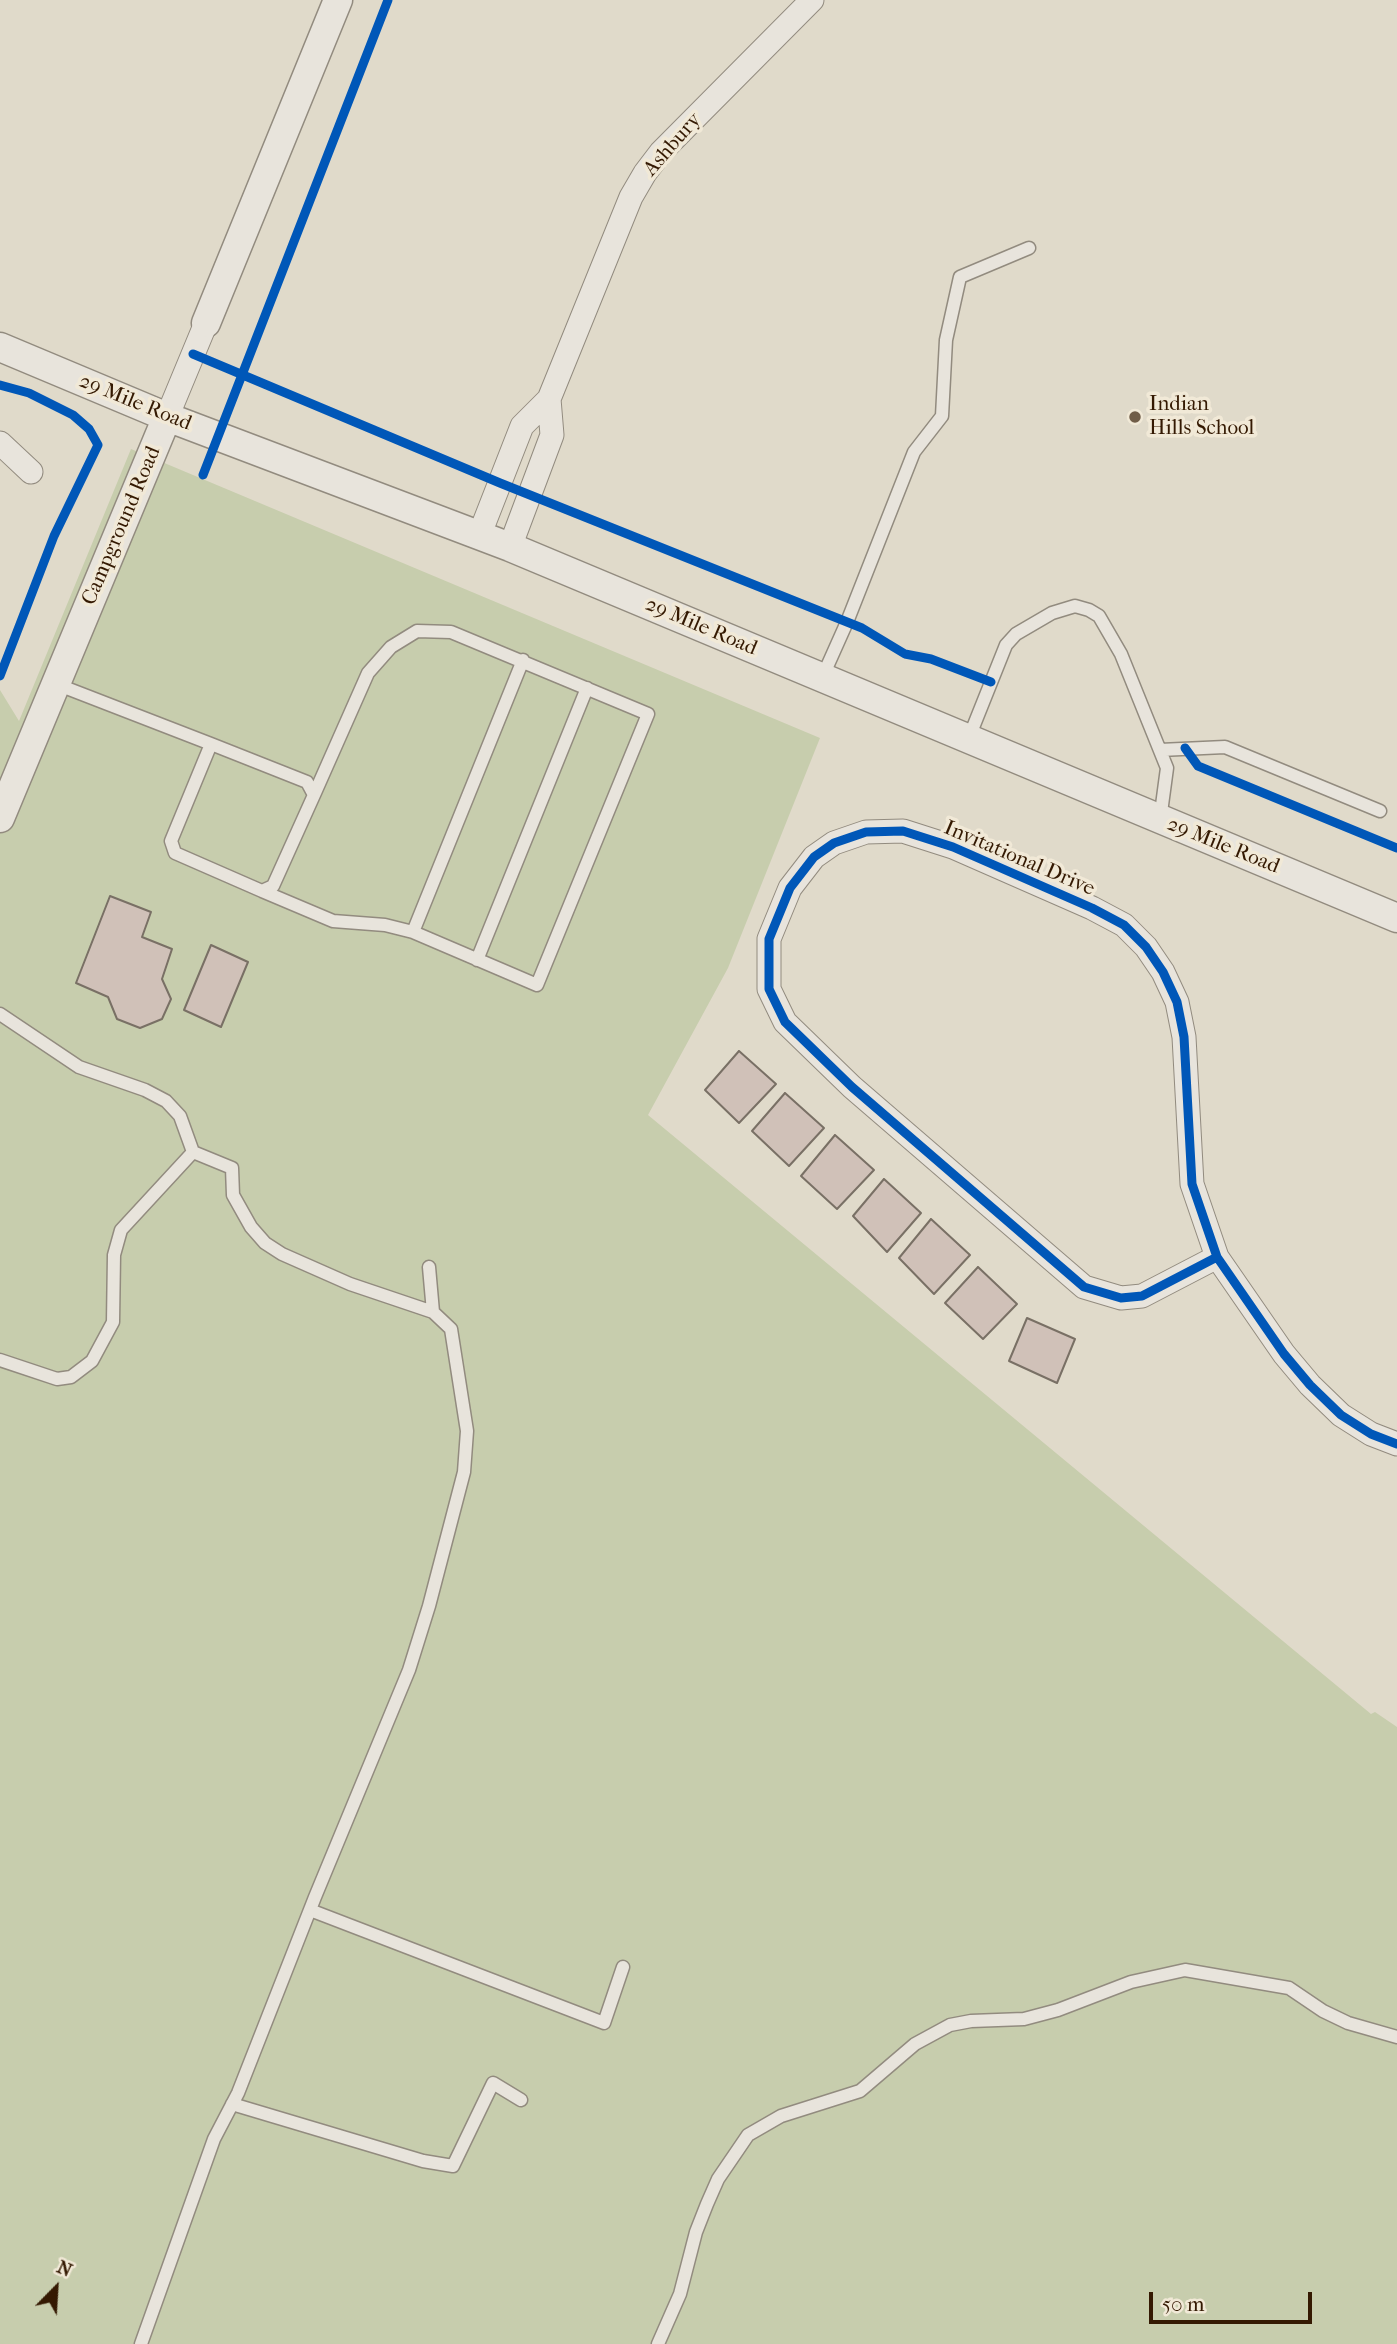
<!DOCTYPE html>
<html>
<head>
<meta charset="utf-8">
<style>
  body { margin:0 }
  #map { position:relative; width:1397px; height:2344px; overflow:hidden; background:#e0daca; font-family:"IM FELL French Canon",serif }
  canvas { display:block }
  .north { position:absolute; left:21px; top:2253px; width:70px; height:70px; -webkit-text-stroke:5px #f1e9d7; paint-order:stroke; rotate:24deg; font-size:19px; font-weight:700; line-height:28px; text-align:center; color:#341902 }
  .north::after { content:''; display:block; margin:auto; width:24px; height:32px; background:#341902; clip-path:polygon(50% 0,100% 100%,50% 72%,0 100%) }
  .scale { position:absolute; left:1149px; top:2292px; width:163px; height:32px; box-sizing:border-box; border:4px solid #341902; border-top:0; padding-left:9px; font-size:21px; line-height:24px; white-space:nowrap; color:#341902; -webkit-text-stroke:5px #f1e9d7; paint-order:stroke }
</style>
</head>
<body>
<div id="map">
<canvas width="1397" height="2344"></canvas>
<div class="north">N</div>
<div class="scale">50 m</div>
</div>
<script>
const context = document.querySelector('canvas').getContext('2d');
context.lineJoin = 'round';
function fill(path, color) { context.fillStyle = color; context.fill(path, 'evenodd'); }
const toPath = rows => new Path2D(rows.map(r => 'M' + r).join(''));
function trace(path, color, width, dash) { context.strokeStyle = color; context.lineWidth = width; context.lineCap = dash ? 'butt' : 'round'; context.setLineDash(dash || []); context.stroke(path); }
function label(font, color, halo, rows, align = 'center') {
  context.font = font + ' "IM FELL French Canon",serif'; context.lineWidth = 7; context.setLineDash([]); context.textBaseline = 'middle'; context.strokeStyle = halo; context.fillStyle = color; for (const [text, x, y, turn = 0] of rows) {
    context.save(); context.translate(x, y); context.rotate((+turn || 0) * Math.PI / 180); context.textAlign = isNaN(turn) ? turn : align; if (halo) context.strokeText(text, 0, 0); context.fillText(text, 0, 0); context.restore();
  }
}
fill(toPath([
  [131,449,820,738,728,968,648,1115,1371,1714,1375,1712,1397,1727,1397,2344,0,2344,0,690,19,721]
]), '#c7cdad');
const building = toPath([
  [110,896,151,912,142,937,172,949,162,979,171,999,162,1019,140,1028,117,1019,108,997,76,983,110,896],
  [211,945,248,962,221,1027,184,1010,211,945],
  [739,1051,776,1084,739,1123,705,1090,739,1051],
  [785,1093,824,1128,789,1166,752,1131,785,1093],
  [835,1135,874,1170,837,1209,801,1176,835,1135],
  [884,1179,921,1213,887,1252,853,1216,884,1179],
  [931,1219,970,1255,934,1294,899,1258,931,1219],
  [978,1267,1017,1304,983,1339,945,1303,978,1267],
  [1027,1318,1075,1339,1057,1383,1009,1361,1027,1318]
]);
fill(building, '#d0c1b8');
trace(building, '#797065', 2);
const service = toPath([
  [822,678,847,622,914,452,942,416,946,340,960,277,1029,248],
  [56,684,211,744,307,782,314,795,273,886,262,891,175,853,171,841,211,744],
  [968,740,1006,645,1016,634,1052,613,1075,606,1089,610,1099,616,1121,654,1167,768,1160,820],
  [1160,750,1225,747,1380,811],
  [262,891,333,921,385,925,413,932,537,985,648,714,451,632,417,631,391,647,368,673,314,795],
  [413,932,523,660],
  [477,960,587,688],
  [0,1014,79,1067,145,1090,166,1101,180,1116,193,1152,232,1168,233,1195,251,1227,265,1243,282,1254,350,1284,433,1312,451,1329,467,1431,464,1472,429,1606,409,1670,315,1897,238,2093,214,2139,141,2344],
  [429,1267,433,1312],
  [0,1360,57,1379,71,1377,92,1361,113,1322,114,1255,121,1230,193,1152],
  [310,1910,604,2023,623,1967],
  [232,2104,423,2161,453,2166,493,2083,521,2100],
  [658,2344,680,2294,696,2232,707,2204,718,2179,748,2135,781,2116,860,2091,915,2044,950,2025,971,2021,1024,2019,1058,2010,1131,1982,1185,1970,1289,1988,1323,2011,1348,2023,1397,2037]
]);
const minor = toPath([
  [167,417,206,323],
  [0,443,31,472],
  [479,536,522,426,549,399,631,197,645,173,661,152,812,0],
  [510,547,552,435,549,399],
  [1217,1257,1142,1296,1121,1298,1084,1287,852,1087,785,1022,769,989,769,939,790,888,814,857,834,843,866,832,903,831,953,847,1092,908,1124,925,1146,947,1163,972,1177,1002,1184,1037,1192,1184,1217,1257,1284,1354,1310,1385,1341,1415,1371,1434,1397,1444]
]);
const tertiary = toPath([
  [206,323,338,0],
  [0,347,167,417,510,547,1397,918],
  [0,818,167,417]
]);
trace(service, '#928b7f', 15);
trace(minor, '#928b7f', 25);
trace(tertiary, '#928b7f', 31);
trace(service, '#e8e4dc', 12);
trace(minor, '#e8e4dc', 23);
trace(tertiary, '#e8e4dc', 28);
trace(toPath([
  [193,354,500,483,862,628,905,654,931,659,991,682],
  [0,385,29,393,73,415,89,429,98,445,54,536,0,676],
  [203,475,388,0],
  [1185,748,1198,766,1397,848],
  [1217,1257,1142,1296,1121,1298,1084,1287,852,1087,785,1022,769,989,769,939,790,888,814,857,834,843,866,832,903,831,953,847,1092,908,1124,925,1146,947,1163,972,1177,1002,1184,1037,1192,1184,1217,1257,1284,1354,1310,1385,1341,1415,1371,1434,1397,1444]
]), '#0057b8', 9);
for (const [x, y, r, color] of [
  [1135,417,7,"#705d48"]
]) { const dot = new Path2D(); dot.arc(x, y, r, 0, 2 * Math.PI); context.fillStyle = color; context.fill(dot); trace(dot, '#f1e9d7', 2.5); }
label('21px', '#341902', '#f1e9d7', [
  ["Ashbury",673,145,-49],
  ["29 Mile Road",135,403,22],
  ["Campground Road",122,526,-67],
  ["29 Mile Road",701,627,23],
  ["29 Mile Road",1223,846,22],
  ["Invitational Drive",1019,859,23]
]);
label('21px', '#341902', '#f1e9d7', [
  ["Indian",1149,405],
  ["Hills School",1149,429]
], 'left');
</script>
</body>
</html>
